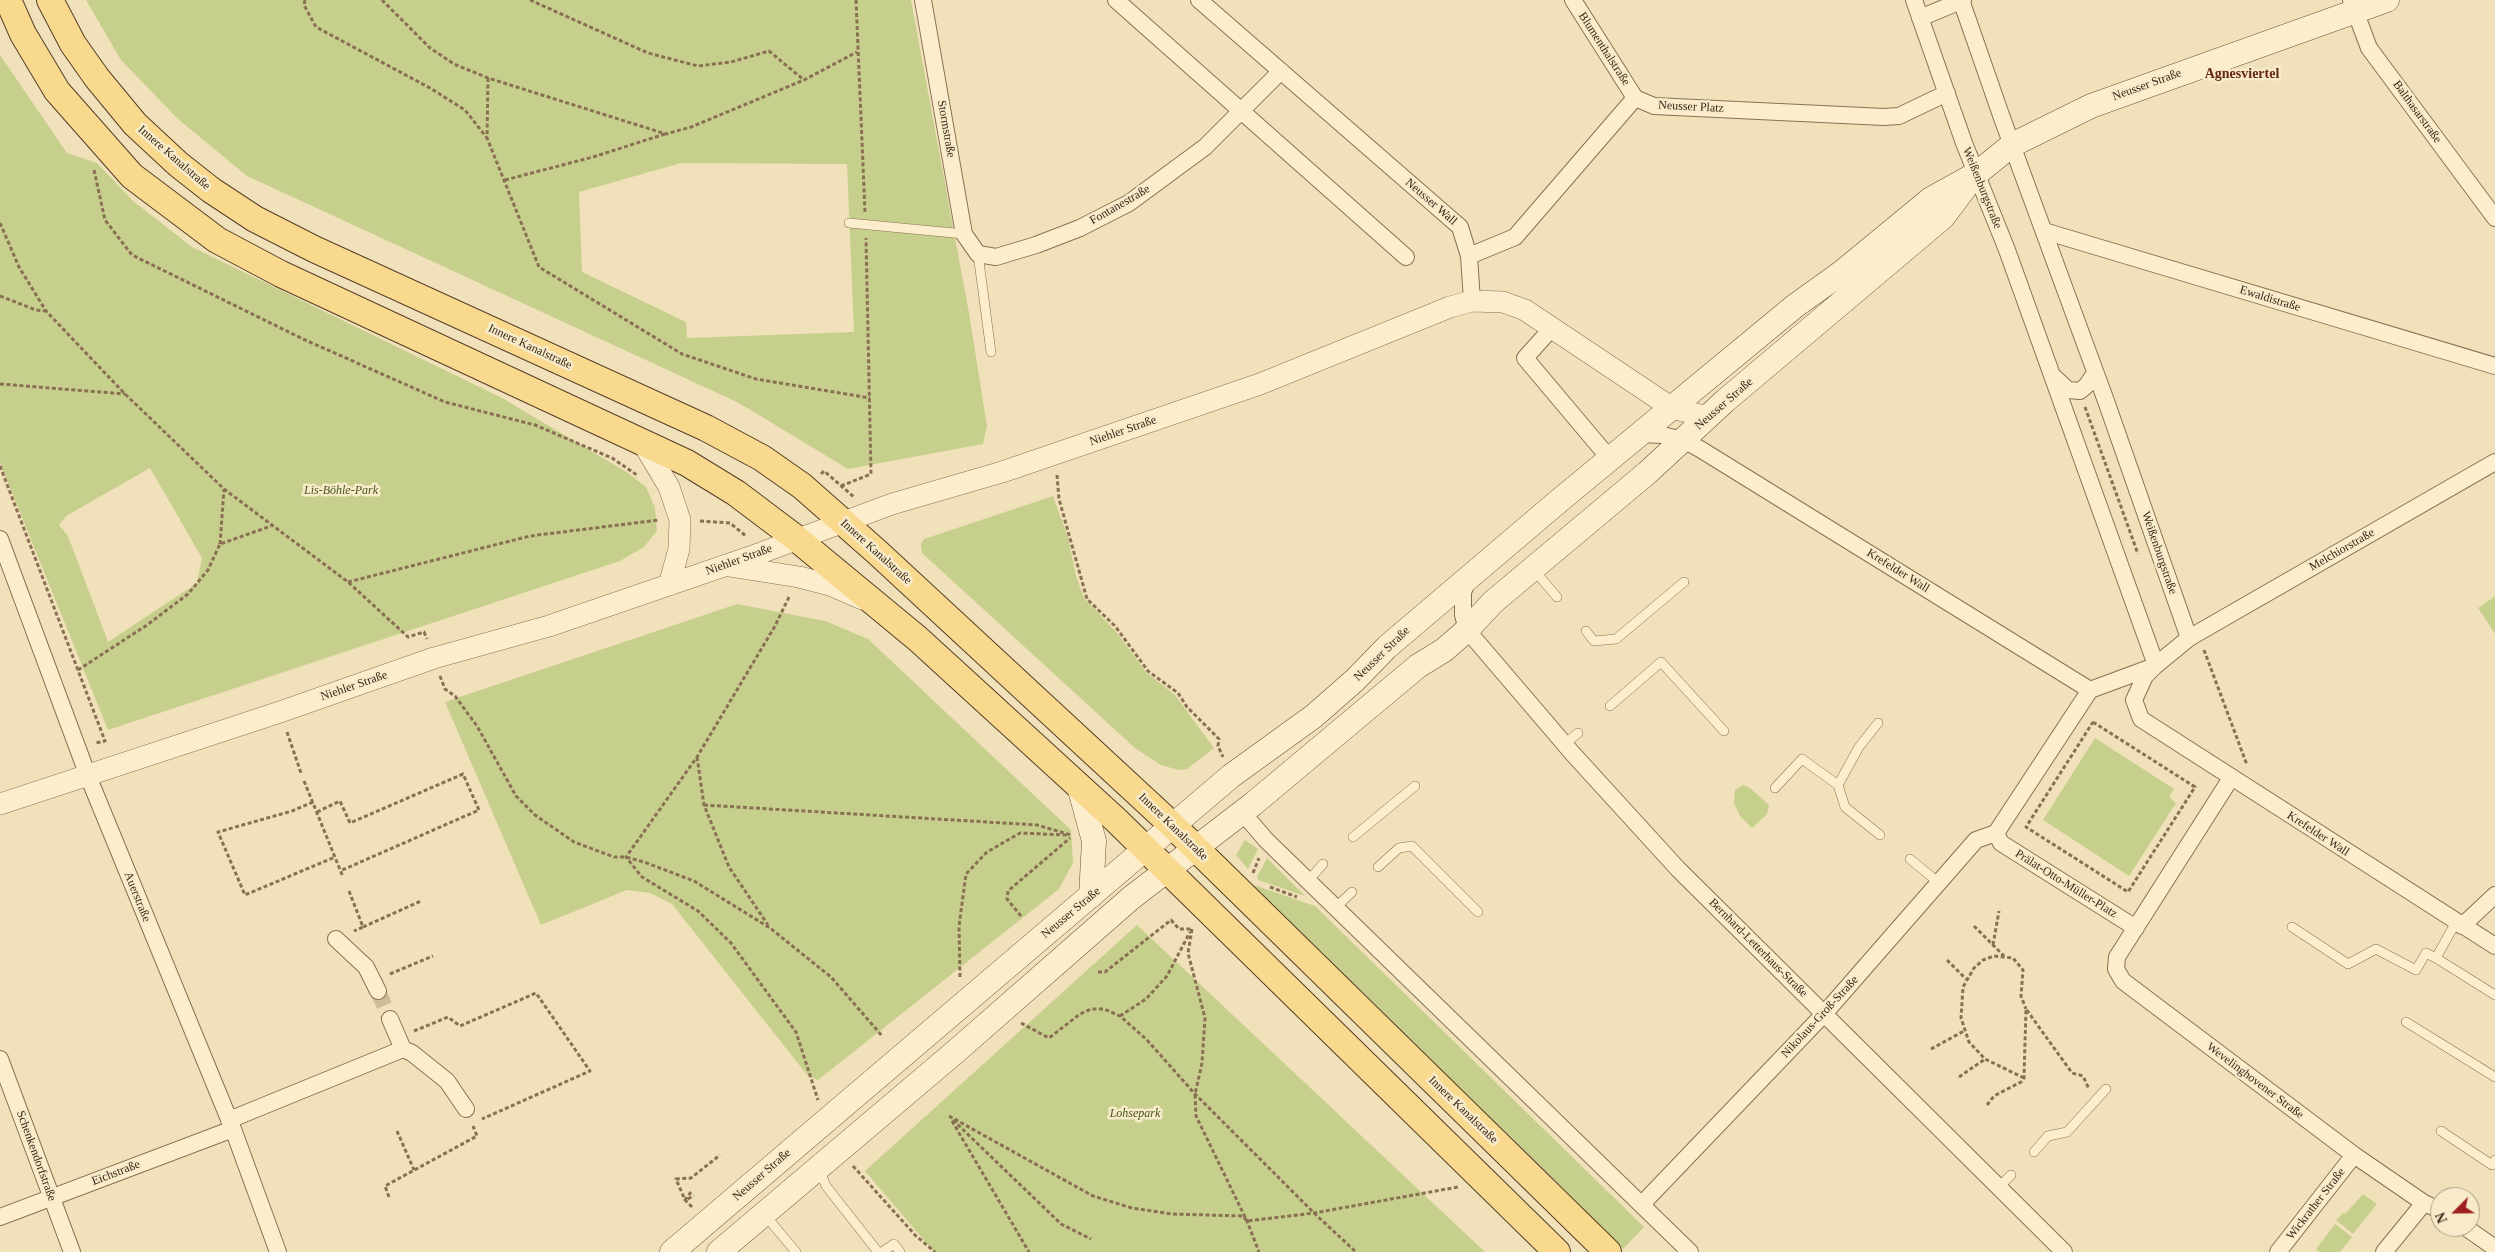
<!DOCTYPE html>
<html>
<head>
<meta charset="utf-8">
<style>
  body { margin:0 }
  #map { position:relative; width:2495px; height:1252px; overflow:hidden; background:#f1e1ba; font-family:Georgia,serif }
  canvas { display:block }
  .north { position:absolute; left:2430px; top:1187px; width:50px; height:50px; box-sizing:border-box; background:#f8ebca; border:1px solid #aa9d83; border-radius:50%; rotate:247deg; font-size:14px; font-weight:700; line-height:20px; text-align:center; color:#362819 }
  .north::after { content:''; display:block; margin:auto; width:18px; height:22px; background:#9d1f1e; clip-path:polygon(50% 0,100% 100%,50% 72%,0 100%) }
</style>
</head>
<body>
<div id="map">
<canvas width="2495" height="1252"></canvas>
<div class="north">N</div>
</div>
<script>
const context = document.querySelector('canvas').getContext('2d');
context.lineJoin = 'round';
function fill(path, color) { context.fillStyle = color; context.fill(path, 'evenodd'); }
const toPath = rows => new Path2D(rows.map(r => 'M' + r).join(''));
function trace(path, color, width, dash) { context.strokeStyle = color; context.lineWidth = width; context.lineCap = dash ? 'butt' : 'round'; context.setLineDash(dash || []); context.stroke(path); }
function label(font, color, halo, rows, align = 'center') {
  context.font = font + ' Georgia,serif'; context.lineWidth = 5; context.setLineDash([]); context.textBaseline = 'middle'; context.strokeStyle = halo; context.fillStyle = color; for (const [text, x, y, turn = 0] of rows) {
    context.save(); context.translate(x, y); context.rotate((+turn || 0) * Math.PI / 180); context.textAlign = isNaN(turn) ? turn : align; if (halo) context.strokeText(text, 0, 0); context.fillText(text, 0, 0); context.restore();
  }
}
fill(toPath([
  [86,0,911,0,969,313,987,426,983,444,848,469,739,403,247,176,178,119,121,60],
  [681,163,847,164,854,332,687,338,686,322,582,272,579,192],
  [0,55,67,153,97,163,133,201,192,247,502,398,628,473,646,487,655,508,657,531,644,547,620,561,108,730,0,463],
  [150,468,202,558,197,583,108,642,68,536,59,525,66,516],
  [1053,496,1068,537,1076,576,1084,598,1117,633,1146,672,1175,695,1214,748,1187,769,1178,770,1161,765,1135,748,922,553,921,544,924,539],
  [2495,596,2495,634,2478,608],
  [737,604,825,621,868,639,1071,830,1073,863,1059,889,818,1080,808,1076,672,904,650,893,627,890,541,925,445,702],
  [2095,738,2174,789,2169,797,2176,803,2129,876,2043,820],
  [1743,785,1750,788,1769,805,1767,814,1752,828,1740,816,1734,803,1735,790],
  [1245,840,1258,849,1248,869,1236,855],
  [1267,858,1305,896,1258,880,1257,877],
  [1254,885,1315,906,1644,1227,1623,1249,1252,886],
  [1137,925,1485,1252,934,1252,865,1171],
  [2363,1194,2377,1204,2353,1234,2336,1220,2343,1213,2345,1214],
  [2335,1224,2352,1237,2340,1252,2319,1252,2316,1249]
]), '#c7cf8d');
trace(toPath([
  [378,991,390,1019]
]), '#ccbc9a', 16, [16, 8]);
const service = toPath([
  [849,223,964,234],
  [978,254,991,352],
  [1533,569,1557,597],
  [1586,631,1594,641,1616,639,1684,582],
  [1610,706,1661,662,1724,731],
  [1565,744,1578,733],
  [1838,785,1859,747,1878,723],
  [1775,788,1802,759,1838,785,1845,807,1880,835],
  [1353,837,1415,786],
  [1910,859,1939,883],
  [1378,867,1399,848,1412,846,1478,912],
  [1308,881,1323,864],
  [1336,907,1352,892],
  [2456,922,2436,958,2495,995],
  [2292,927,2348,964,2376,949,2416,970,2426,953,2436,958],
  [2406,1022,2495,1077],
  [2441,1131,2492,1165,2495,1160],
  [2034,1152,2048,1136,2067,1132,2106,1089],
  [819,1169,826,1186,878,1252],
  [1999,1187,2011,1175],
  [764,1214,796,1252],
  [882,1252,894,1244,900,1252]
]);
const minor = toPath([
  [923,0,964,234,978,254,996,257,1036,245,1080,228,1129,203,1205,147,1281,71],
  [1116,0,1406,257],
  [1199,0,1460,227,1469,256,1472,301],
  [1573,0,1635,98],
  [1914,0,1964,143,2007,250,2156,665,2145,676,2134,700,2141,719,2495,946],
  [1961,0,2002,118,2106,401,2189,638],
  [2351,0,2369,48,2495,218],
  [1920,18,1963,0],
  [2044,231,2495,366],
  [1469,256,1515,237,1635,98,1654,106,1884,117,1899,116,1947,93],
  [1552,328,1525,358,1610,459],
  [2052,375,2068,390,2080,391,2087,385,2095,373],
  [1640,434,1662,435,1683,440,1700,449,2090,690],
  [0,539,88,776,233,1129,278,1252],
  [1468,580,1463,592,1463,615,1467,630,1573,754,1678,869,2064,1252],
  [2090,690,2155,666,2189,638,2495,462],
  [2090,690,1996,833,2001,843,2136,928],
  [2231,778,2117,957,2116,969,2123,981,2354,1155,2424,1203,2440,1210],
  [1242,812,1266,840,1690,1252],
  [2462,926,2495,895],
  [336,939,366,967,378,991],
  [390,1019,403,1049],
  [0,1059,72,1252],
  [229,1120,403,1049,412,1053,447,1081,466,1109],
  [1642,1204,1824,1014,1976,840,1996,833],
  [0,1217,233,1129],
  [2465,1227,2495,1248],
  [2278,1252,2354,1155],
  [2384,1252,2424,1203]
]);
const tertiary = toPath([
  [641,440,669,487,680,520,679,549,669,585],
  [729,566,799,577,830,585,862,599],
  [0,804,280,712,434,658,549,626,750,557,892,504,1002,472,1260,384,1450,307,1472,301,1503,302,1525,310,1672,408,1708,417]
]);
const secondary = toPath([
  [1079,786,1094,841,1091,896],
  [672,1252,1231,776,1314,716,1355,680,1387,647,1560,500,1795,306,1841,273,1931,199,1976,174,2012,145,2091,106,2387,0],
  [719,1252,954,1053,1131,898,1253,804,1418,666,1444,650,1467,630,1493,602,1647,473,1726,400,1943,217,1970,181]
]);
const primary = toPath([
  [8,0,23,34,57,91,132,176,217,240,281,274,687,463,736,493,797,539,918,639,1116,820,1557,1252],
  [50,0,73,44,97,78,135,124,178,164,211,190,255,219,314,249,706,428,762,458,802,486,877,552,1173,826,1608,1252]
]);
trace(service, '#897053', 10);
trace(minor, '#897053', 18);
trace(tertiary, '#897053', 22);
trace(secondary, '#6a5137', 25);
trace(primary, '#563e28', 28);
trace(toPath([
  [305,0,304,5,316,27,430,88,465,110,487,138],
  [382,0,430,48,454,64,488,78,666,134,691,127,804,80,857,52],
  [530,0,648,53,698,66,731,62,769,51,804,80],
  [856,0,865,212],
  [488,78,487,138,539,267,682,354,756,379,870,398],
  [94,170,105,220,132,255,303,339,445,402,535,425,612,458,637,475],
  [505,180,593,157,665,134],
  [0,223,19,267,46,311,125,394,224,489,348,582,408,637,424,632,427,639],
  [0,296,36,310,46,311],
  [0,384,125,394],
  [2085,407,2138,554],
  [0,466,105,741,95,743],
  [821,474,824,471,854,497],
  [1057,475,1059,499,1087,599,1115,626,1148,671,1178,693,1187,707,1219,739,1218,746,1223,757],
  [841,486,871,474,866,238],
  [700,521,730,523,746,536],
  [220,544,224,489],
  [348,582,530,536,659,520],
  [789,597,775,626,697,757,626,857,642,877,698,911,731,943,796,1032,818,1100],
  [2204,650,2247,765],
  [78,670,147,625,188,594,208,570,220,544,271,526],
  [440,676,445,689,455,696,477,726,516,796,535,815,574,842,614,857,626,857,644,862,694,881,770,928,831,977,883,1037],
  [2093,722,2195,787,2128,892,2026,827,2093,722],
  [287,732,301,773],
  [697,757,704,805,729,867,768,925],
  [304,781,343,877],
  [313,802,292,811,218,832,245,895,335,857],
  [704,805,1037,825,1071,835],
  [317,812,340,801,350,823,463,774,479,810,340,871],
  [1253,873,1259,858],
  [1270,887,1297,897],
  [349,891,363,927,354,931],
  [1021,916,1007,899,1008,891,1070,838],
  [1974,926,2004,956],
  [363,927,421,901],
  [1192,929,1188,953,1205,1018,1202,1063,1195,1094,1196,1116,1247,1221,1259,1252],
  [1993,945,1999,911],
  [1947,960,1966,979],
  [1098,972,1105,972,1171,920,1179,929,1192,929],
  [390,974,433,956],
  [960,977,959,926,966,874,987,852,1020,833,1067,835],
  [1120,1016,1146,999,1167,976,1190,932],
  [1021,1023,1049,1038,1080,1014,1091,1009,1104,1009,1120,1016,1147,1040,1195,1094,1314,1213,1356,1252],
  [414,1031,448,1017,460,1026,536,993,590,1071,482,1119],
  [1931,1049,1964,1031],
  [1959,1077,1985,1059],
  [2024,1078,1985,1059,1969,1042,1961,1018,1963,987,1974,968,1983,960,1994,956,2013,958,2023,970,2021,996,2026,1009],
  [1987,1105,1994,1096,2021,1082,2024,1078,2026,1009,2072,1073,2083,1076,2089,1089],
  [949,1116,1093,1196,1132,1208,1172,1214,1243,1216,1247,1221,1314,1213,1458,1187],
  [953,1120,1061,1224,1091,1239],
  [952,1121,1029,1252],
  [397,1131,414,1170],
  [853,1166,916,1236,935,1252],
  [691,1192,685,1200,694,1196],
  [389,1197,385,1186,477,1136,473,1126],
  [692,1207,685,1200,676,1179,691,1178,720,1155]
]), '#897053', 3, [4, 2.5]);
trace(service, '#fceecd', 9);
trace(minor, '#fceecd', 16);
trace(tertiary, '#fceecd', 21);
trace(secondary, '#fceecd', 24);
trace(primary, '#f9d98d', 26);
label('12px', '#362819', '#f8ebca', [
  ["Blumenthalstraße",1604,49,57],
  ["Neusser Straße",2147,85,-20],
  ["Neusser Platz",1691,107,3],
  ["Balthasarstraße",2417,112,54],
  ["Stormstraße",946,129,80],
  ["Innere Kanalstraße",174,158,41],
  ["Weißenburgstraße",1982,188,68],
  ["Neusser Wall",1431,202,41],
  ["Fontanestraße",1120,205,-30],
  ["Ewaldistraße",2270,299,17],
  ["Innere Kanalstraße",530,347,25],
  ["Neusser Straße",1724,404,-41],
  ["Niehler Straße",1123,431,-19],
  ["Melchiorstraße",2342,550,-30],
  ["Innere Kanalstraße",876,552,42],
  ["Weißenburgstraße",2159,553,71],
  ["Niehler Straße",739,560,-20],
  ["Krefelder Wall",1898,571,32],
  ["Neusser Straße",1382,654,-44],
  ["Niehler Straße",354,686,-19],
  ["Innere Kanalstraße",1173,827,44],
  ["Krefelder Wall",2318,834,33],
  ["Prälat-Otto-Müller-Platz",2066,884,32],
  ["Auerstraße",137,897,68],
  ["Neusser Straße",1071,913,-40],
  ["Bernhard-Letterhaus-Straße",1758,948,45],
  ["Nikolaus-Groß-Straße",1820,1017,-47],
  ["Wevelinghovener Straße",2255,1081,37],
  ["Innere Kanalstraße",1463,1110,44],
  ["Schenkendorfstraße",36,1156,70],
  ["Eichstraße",116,1173,-21],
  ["Neusser Straße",762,1175,-41],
  ["Wickrather Straße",2316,1204,-52]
]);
label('italic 12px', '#46551e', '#f8ebca', [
  ["Lis-Böhle-Park",341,491],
  ["Lohsepark",1135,1114]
]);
label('bold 14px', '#672715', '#f8ebca', [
  ["Agnesviertel",2242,74]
]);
</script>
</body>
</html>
